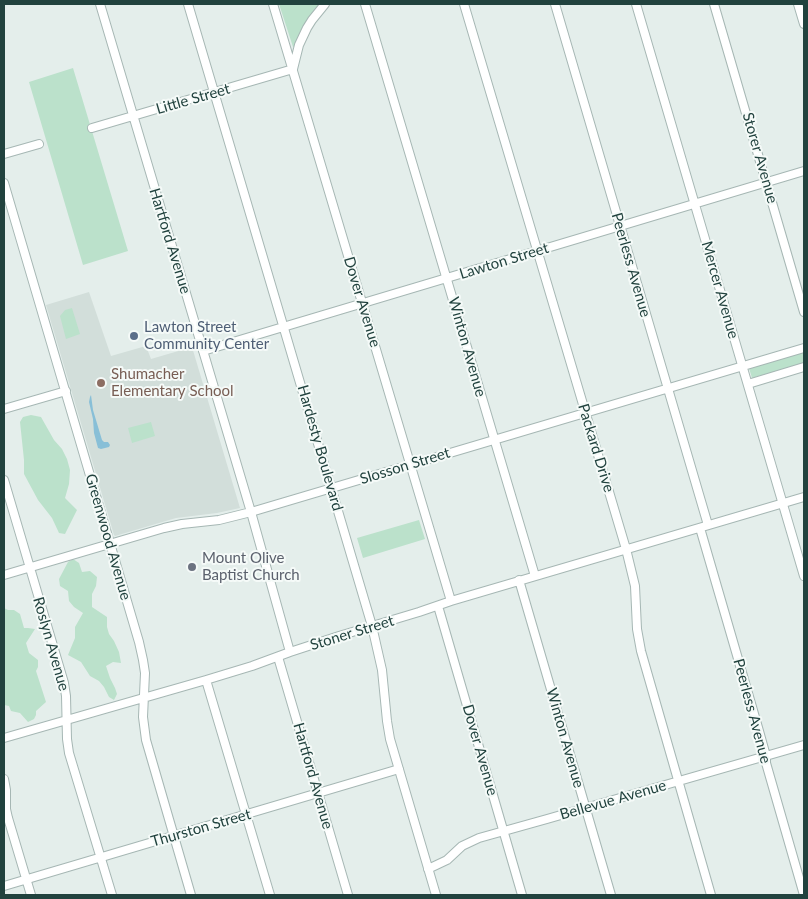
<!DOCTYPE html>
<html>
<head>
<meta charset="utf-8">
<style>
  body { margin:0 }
  #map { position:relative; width:808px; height:899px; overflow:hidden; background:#e4eeeb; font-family:Lato,sans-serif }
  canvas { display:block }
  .frame { position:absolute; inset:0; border:5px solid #21423e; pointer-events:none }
</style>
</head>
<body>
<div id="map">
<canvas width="808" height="899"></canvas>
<div class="frame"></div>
</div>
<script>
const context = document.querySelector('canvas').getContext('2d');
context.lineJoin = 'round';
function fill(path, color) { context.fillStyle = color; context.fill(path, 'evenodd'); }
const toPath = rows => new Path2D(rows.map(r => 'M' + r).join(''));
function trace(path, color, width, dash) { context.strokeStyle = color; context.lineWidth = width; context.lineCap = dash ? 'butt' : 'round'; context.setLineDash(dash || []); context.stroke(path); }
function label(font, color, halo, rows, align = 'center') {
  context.font = font + ' Lato,sans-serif'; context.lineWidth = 4; context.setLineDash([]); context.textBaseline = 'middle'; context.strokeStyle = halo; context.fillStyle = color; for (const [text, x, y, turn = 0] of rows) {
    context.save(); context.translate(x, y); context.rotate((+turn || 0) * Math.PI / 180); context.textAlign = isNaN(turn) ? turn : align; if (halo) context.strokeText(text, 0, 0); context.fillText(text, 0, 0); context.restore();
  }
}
fill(toPath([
  [89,292,111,356,146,346,151,359,192,347,240,508,217,513,176,518,115,536,114,535,46,305]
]), '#d2deda');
fill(toPath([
  [279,4,321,4,309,18,301,32,295,46,293,47],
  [73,68,128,251,83,265,29,82],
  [72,308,80,334,66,339,60,316,65,310],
  [804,351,804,363,752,378,749,368],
  [31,415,41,417,54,440,62,449,67,459,70,470,69,484,65,498,77,510,65,534,59,533,52,518,38,500,24,474,24,460,20,422,23,417],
  [151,422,155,436,132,443,128,428],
  [419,520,425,539,363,558,357,538],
  [73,559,79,563,82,572,90,571,97,577,96,586,92,594,92,607,107,617,107,627,109,634,114,641,119,652,121,663,113,662,106,666,110,678,115,688,117,694,114,700,109,697,104,687,99,681,90,676,81,662,68,655,75,638,75,627,83,613,74,607,69,601,68,591,60,586,59,579,68,562],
  [4,608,8,610,14,610,20,614,24,628,28,628,35,629,26,643,29,653,38,660,38,667,36,671,46,702,36,711,36,715,34,719,28,722,20,713,11,711,9,706,4,705]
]), '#bbe1cb');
fill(toPath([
  [91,395,93,410,102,440,104,442,108,442,110,445,109,447,101,449,98,448,94,433,93,419,89,402,90,397]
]), '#88bfd7');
const minor = toPath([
  [100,4,251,512,290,652],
  [188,4,372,626,382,670,387,721,390,739,436,895],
  [273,4,451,601],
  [365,4,535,576],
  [464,4,626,549,635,586,637,629,641,651,711,895],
  [555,4,708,525],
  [636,4,804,576],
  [714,4,804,312],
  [798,4,804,24],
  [92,128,293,69,299,45,307,28,312,20,325,4],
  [4,154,39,144],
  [4,183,139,642,143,660,145,673,143,717,146,740,191,895],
  [203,351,804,171],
  [748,384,804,367],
  [4,409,66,391],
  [4,480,64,683,66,696,67,739,69,753,112,895],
  [700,528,759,731,766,756,766,763,804,895],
  [4,575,164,528,182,524,219,520,251,512,804,348],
  [519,580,611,895],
  [438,606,522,895],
  [278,657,348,895],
  [206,680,270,895],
  [4,738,206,680,252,666,290,652,339,636,419,612,451,601,804,497],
  [4,779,6,790,6,809,8,818,31,895],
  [428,869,447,860,462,846,479,838,547,819,804,745],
  [4,886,399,769]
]);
trace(minor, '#a6b7b4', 10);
trace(minor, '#fff', 8);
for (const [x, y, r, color] of [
  [134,336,5,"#5c6f8a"],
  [101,383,5,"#8d6e63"],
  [192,567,5,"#6b7280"]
]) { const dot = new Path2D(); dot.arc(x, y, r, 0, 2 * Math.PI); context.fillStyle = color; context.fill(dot); trace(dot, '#f5faf8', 2); }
label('15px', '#21423e', '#f5faf8', [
  ["Little Street",193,99,-16],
  ["Storer Avenue",760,158,74],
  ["Hartford Avenue",170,241,73],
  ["Lawton Street",504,261,-17],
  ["Peerless Avenue",631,265,74],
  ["Mercer Avenue",720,290,74],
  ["Dover Avenue",362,302,73],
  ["Winton Avenue",467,347,74],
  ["Hardesty Boulevard",320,448,74],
  ["Packard Drive",596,448,73],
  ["Slosson Street",405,466,-17],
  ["Greenwood Avenue",108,537,74],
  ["Stoner Street",352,633,-17],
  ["Roslyn Avenue",51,644,74],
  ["Peerless Avenue",752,711,75],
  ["Winton Avenue",565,738,74],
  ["Dover Avenue",480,750,74],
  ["Hartford Avenue",313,776,74],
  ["Bellevue Avenue",613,800,-16],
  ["Thurston Street",201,828,-16]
]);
label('15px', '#4e5e75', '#f5faf8', [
  ["Lawton Street",144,327],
  ["Community Center",144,344]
], 'left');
label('15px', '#785e54', '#f5faf8', [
  ["Shumacher",111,374],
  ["Elementary School",111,391]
], 'left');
label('15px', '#5b616d', '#f5faf8', [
  ["Mount Olive",202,558],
  ["Baptist Church",202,575]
], 'left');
</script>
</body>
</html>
